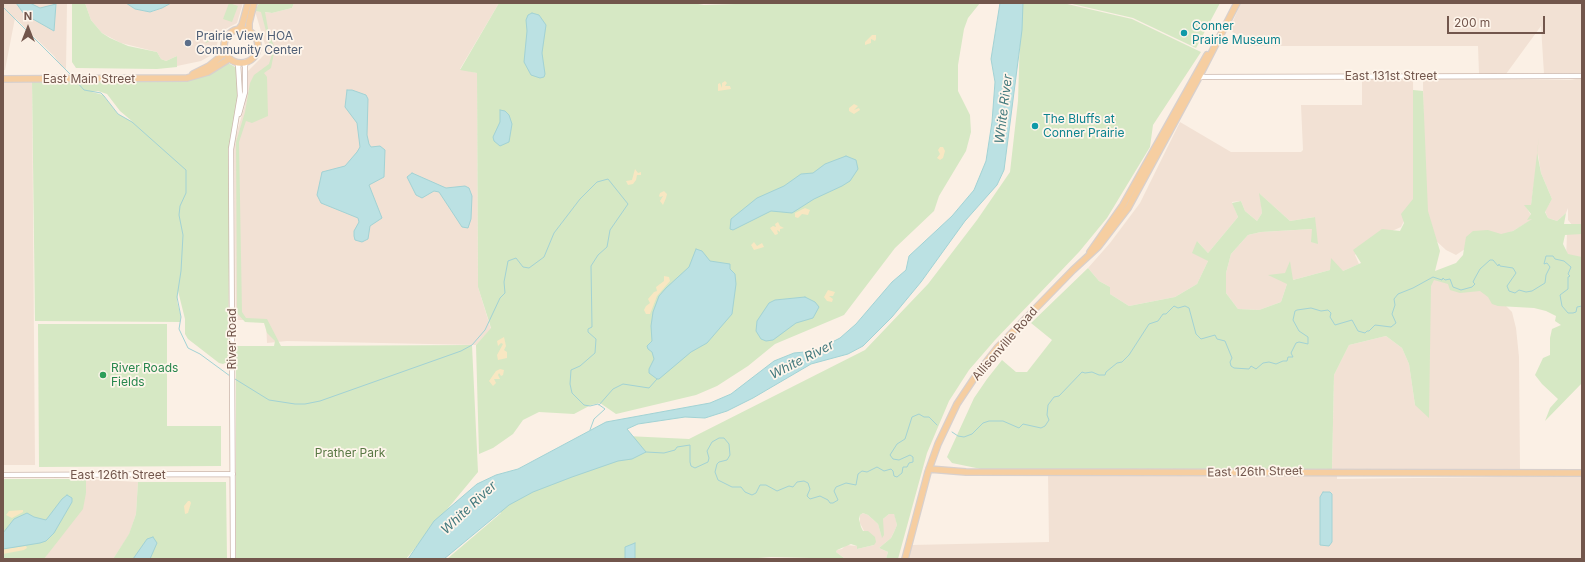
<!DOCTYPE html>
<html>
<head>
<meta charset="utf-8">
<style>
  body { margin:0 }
  #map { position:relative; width:1585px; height:562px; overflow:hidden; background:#fbf0e5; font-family:Inter,sans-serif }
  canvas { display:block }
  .frame { position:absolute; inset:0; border:4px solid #72564c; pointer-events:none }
  .north { position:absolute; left:8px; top:8px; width:40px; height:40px; -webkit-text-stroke:3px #fef5eb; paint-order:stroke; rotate:0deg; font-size:11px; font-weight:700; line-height:16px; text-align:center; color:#72564c }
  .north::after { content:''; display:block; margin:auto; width:14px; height:18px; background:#72564c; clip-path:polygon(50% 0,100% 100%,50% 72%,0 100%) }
  .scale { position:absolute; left:1447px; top:16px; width:98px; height:18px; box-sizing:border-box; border:2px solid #72564c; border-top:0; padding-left:5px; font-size:12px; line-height:14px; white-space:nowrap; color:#72564c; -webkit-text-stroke:3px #fef5eb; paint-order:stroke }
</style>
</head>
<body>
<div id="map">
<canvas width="1585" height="562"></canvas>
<div class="frame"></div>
<div class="north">N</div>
<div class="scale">200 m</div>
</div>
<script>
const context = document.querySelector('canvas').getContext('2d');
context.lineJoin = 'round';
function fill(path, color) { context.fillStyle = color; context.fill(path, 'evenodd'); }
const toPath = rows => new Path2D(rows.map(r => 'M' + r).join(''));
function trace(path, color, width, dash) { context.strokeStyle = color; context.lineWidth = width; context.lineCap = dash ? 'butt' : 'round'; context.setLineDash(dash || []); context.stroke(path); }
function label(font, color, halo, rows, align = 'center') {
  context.font = font + ' Inter,sans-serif'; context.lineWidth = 3.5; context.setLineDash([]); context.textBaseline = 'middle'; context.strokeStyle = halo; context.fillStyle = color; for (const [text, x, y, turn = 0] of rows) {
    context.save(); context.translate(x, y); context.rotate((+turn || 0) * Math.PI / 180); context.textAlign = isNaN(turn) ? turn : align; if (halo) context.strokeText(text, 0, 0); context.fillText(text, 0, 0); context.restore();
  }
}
fill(toPath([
  [3,3,67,3,66,69,61,66,54,56,15,18,5,70,3,70],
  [85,3,126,3,135,9,152,12,171,3,243,3,237,23,220,32,215,53,201,61,177,66,177,56,166,61,161,59,157,52,121,43,102,33,91,20],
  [294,3,499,3,460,69,477,73,478,287,491,329,476,345,287,341,267,343,266,320,236,320,234,142,245,105,248,71,265,54,266,48,255,11,272,13,292,8],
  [1241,3,1582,3,1582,73,1544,74,1541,26,1506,74,1479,74,1478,46,1249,46,1247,40,1229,30],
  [1423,78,1570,80,1582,78,1582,226,1573,226,1568,220,1568,208,1566,213,1557,221,1548,218,1545,211,1552,199,1541,173,1538,154,1531,205,1525,205,1533,219,1513,231,1465,249,1456,255,1446,250,1432,237,1424,202],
  [1362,79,1413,79,1414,200,1401,227,1372,240,1355,255,1359,264,1343,271,1330,270,1293,280,1287,284,1281,302,1259,310,1238,309,1226,293,1226,273,1231,254,1248,235,1261,232,1312,229,1315,217,1290,221,1260,194,1262,213,1257,221,1245,211,1241,201,1232,202,1238,217,1208,253,1197,241,1208,261,1197,284,1175,297,1129,306,1110,294,1110,287,1099,281,1088,268,1110,243,1140,203,1180,122,1231,152,1301,152,1303,150,1301,105,1362,105],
  [3,83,32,83,35,465,3,465],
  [1582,231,1582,286,1566,259,1567,234],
  [1419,275,1493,293,1512,312,1516,328,1519,357,1520,470,1332,470,1334,375,1349,345,1386,336,1402,348,1409,364,1415,405],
  [1275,473,1275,476,1337,476,1337,479,1582,476,1582,559,908,559,911,545,1049,542,1048,474],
  [86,479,138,482,136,514,129,535,113,559,44,559,86,493],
  [863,513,868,515,878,524,882,537,883,519,889,514,894,514,895,516,897,525,894,532,891,538,879,548,888,552,886,559,852,559,844,558,836,552,837,550,842,549,846,545,857,546,857,549,874,545,864,531,860,523,860,515]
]), '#f2e1d4');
fill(toPath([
  [72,3,85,3,91,20,102,33,110,38,128,46,157,52,161,59,166,61,177,56,177,67,157,69,76,68,72,62],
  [229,3,238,6,232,22,223,19],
  [259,3,294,3,292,8,272,13,265,12,269,34,275,48,271,68,264,73,267,77,268,116,252,123,246,121,239,142,242,312,246,318,267,319,281,346,472,345,478,472,406,559,236,559,236,346,274,346,275,341,267,333,264,323,245,322,237,313,236,142,245,112,250,83,254,75,269,64,272,54,261,12,255,11],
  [499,3,692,3,704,5,767,3,980,3,968,18,964,29,958,65,958,91,970,115,971,132,966,151,939,196,934,211,895,248,844,315,775,344,748,366,717,386,696,395,616,414,600,403,591,405,574,414,539,412,523,420,513,434,493,448,479,454,476,345,491,328,478,287,477,73,460,70],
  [1021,3,1063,3,1132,19,1201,52,1153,125,1150,147,1107,218,1079,252,995,340,969,370,949,401,927,453,898,559,886,559,888,552,879,548,891,538,894,532,897,525,894,514,889,514,883,519,884,535,882,538,878,524,868,515,863,513,860,515,859,519,861,527,863,531,868,531,875,537,876,542,874,545,857,549,857,546,851,544,837,550,836,552,844,558,852,559,771,557,745,559,447,559,501,513,496,506,627,436,689,439,865,350,928,284,977,220,1010,172,1018,101],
  [1068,3,1220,3,1196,48,1133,18],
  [213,32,216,37,206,43,204,38],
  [228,63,237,68,238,98,230,140,228,365,227,362,223,364,219,363,188,339,185,334,185,319,178,291,177,301,181,317,180,322,35,321,32,81,180,79],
  [98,91,107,94,120,111,133,122,118,114,103,95,92,92],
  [1413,90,1423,91,1428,211,1440,251,1435,271,1456,263,1463,255,1466,237,1473,231,1488,230,1501,234,1513,231,1532,219,1527,220,1531,214,1524,205,1531,205,1539,137,1537,152,1541,173,1552,199,1545,212,1548,218,1557,221,1566,213,1564,224,1582,224,1582,234,1565,235,1563,244,1568,254,1582,257,1582,383,1545,421,1550,408,1558,399,1542,384,1535,375,1543,358,1550,355,1550,338,1552,329,1561,325,1555,321,1556,316,1546,311,1534,308,1498,306,1492,304,1488,297,1480,291,1460,293,1450,290,1448,284,1434,280,1431,286,1429,418,1415,405,1409,364,1402,348,1386,336,1349,345,1334,375,1332,470,981,469,952,463,947,457,974,398,987,379,1002,360,1016,372,1027,372,1052,340,1031,323,1088,268,1099,281,1110,287,1110,294,1129,306,1175,297,1197,284,1208,261,1192,253,1197,241,1208,253,1238,217,1232,203,1241,201,1245,211,1257,221,1262,213,1259,193,1290,221,1315,217,1318,244,1311,242,1312,229,1261,232,1248,235,1231,254,1226,273,1226,293,1238,309,1259,310,1281,302,1287,284,1268,275,1285,273,1290,261,1293,280,1330,270,1331,258,1343,271,1361,263,1353,250,1382,229,1400,231,1404,223,1401,214,1413,199],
  [38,324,167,324,167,426,221,426,221,466,39,467],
  [3,479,86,479,86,493,83,509,44,559,3,559],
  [138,482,226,482,227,559,113,559,129,534,136,514]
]), '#d6e8c4');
fill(toPath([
  [872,35,876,35,876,39,875,41,871,39,871,43,865,45,865,42],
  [725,81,727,83,725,86,730,86,731,89,718,91,718,84,720,83,722,88,722,83],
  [854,104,858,106,854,110,859,108,860,110,854,114,849,111,849,108],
  [940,147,943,147,945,151,943,158,940,160,937,158,940,154,938,150],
  [635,169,638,173,641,172,641,175,637,175,636,180,633,184,628,185,626,181,632,180],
  [664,191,667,194,666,198,663,205,660,201,663,196,660,197,659,196,660,193],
  [805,208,810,210,808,215,802,214,798,218,795,217,795,213],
  [778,222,780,226,784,228,780,229,780,232,777,230,778,234,775,235,770,228,773,226,776,227,775,224],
  [754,242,757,246,762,243,764,247,754,250,751,245],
  [664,276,669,277,670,281,657,296,650,314,646,314,644,310,646,306,650,303,648,299,654,292,657,291,656,287,664,281],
  [828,290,835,292,833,296,829,296,833,299,832,302,827,301,824,297],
  [504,337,506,346,504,350,507,352,507,358,498,360,497,355,503,344,501,343,498,346,497,341],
  [500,369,504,370,503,375,501,376,499,373,498,375,500,379,494,379,496,383,493,386,489,381,496,371],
  [188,501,190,501,191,503,188,513,185,514,184,506],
  [23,510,23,512,12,518,6,515,9,511],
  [26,546,27,548,24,550,3,554,3,549]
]), '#f8e7c2');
const water = toPath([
  [16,3,30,3,40,8,56,4,54,31,24,14,16,3],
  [126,3,171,3,162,8,150,12,135,9,126,3],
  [1000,3,1023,3,1022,30,1004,170,997,185,965,221,921,282,892,317,863,346,848,354,811,364,753,398,727,411,705,418,685,417,638,424,627,429,646,452,632,459,618,461,572,477,533,492,509,505,444,559,408,559,434,521,477,484,496,475,518,469,606,422,710,403,731,394,774,361,794,353,815,351,840,338,856,324,892,282,906,270,909,256,952,216,974,190,986,161,992,122,995,82,991,59,1000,3],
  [532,13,539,15,546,25,542,53,545,74,544,77,540,78,531,75,524,62,527,31,526,20,528,15,532,13],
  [347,90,352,90,366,95,368,99,367,135,369,144,371,147,380,146,385,150,384,177,369,185,382,218,370,226,368,239,362,242,355,240,354,236,354,231,359,222,358,218,321,203,317,195,322,172,345,166,357,152,360,147,357,123,345,107,347,90],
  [500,110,505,111,509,115,512,124,509,142,500,146,494,141,493,137,500,122,500,110],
  [846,156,856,160,858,169,850,181,842,186,814,199,792,213,771,211,733,230,730,229,731,219,757,198,784,186,801,174,813,173,825,164,846,156],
  [412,173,446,188,465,186,469,188,472,196,471,219,468,228,462,227,439,192,434,191,422,198,416,195,407,177,412,173],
  [696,249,702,251,710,261,730,264,730,269,735,274,736,284,732,314,707,343,691,352,659,379,657,379,649,373,649,369,654,359,652,352,648,349,647,346,652,341,651,326,653,312,659,296,666,288,689,267,696,249],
  [805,297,815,302,819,307,813,318,796,323,773,340,766,341,761,339,756,331,757,321,769,303,775,300,805,297],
  [1323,492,1330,492,1332,494,1332,542,1329,546,1320,545,1320,497,1323,492],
  [67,495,72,498,72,502,54,533,46,541,40,543,3,549,3,533,14,519,27,513,34,517,46,520,62,499,67,495],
  [153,537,157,543,150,559,133,559,147,539,153,537],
  [635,543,635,559,625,559,625,547,635,543]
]);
fill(water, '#bbe1e3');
trace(water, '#a2d2d4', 1);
trace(toPath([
  [3,7,73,77],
  [76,81,84,90,101,93,104,96,118,114,132,122,186,170,186,193,180,206,179,215,183,235,181,271,177,297,181,317,179,329,188,348,200,354,230,376],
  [235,379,269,400,295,404,305,404,320,401,461,351,472,345,485,330,500,298,505,293,504,282,508,261,516,258,523,267,529,268,544,257,554,233,580,199,597,182,608,179,628,204,610,230,607,247,598,255,591,266,592,327,588,329,588,332,596,339,595,353,580,366,571,370,570,384,572,393,584,405,590,406,598,404,605,409,594,419,590,430],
  [599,405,613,389,623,384,649,388,657,379],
  [952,432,958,436,964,437,972,434,983,423,989,421,1003,421,1019,428,1023,424,1041,428,1045,426,1049,420,1047,415,1048,405,1054,397,1059,396,1082,372,1085,373,1092,372,1099,375,1105,375,1106,372,1117,363,1122,362,1129,355,1149,324,1158,321,1163,314,1166,314,1174,306,1178,308,1185,306,1189,308,1196,334,1201,339,1215,335,1217,339,1225,341,1232,358,1230,362,1231,366,1234,368,1249,369,1251,366,1256,369,1263,363,1269,362,1276,364,1283,361,1287,361,1288,357,1293,357,1291,353,1296,343,1299,342,1308,344,1308,337,1299,331,1293,320,1295,311,1297,310,1311,308,1321,311,1328,310,1331,313,1330,317,1335,325,1352,320,1358,331,1365,333,1367,331,1369,331,1375,325,1391,327,1396,323,1392,314,1395,305,1394,299,1398,294,1413,288,1433,277,1442,280,1443,278,1445,280,1450,279,1453,287,1461,290,1472,287,1475,284,1473,282,1475,278,1480,269,1490,260,1493,260,1498,266,1499,264,1500,266,1513,268,1516,273,1507,286,1509,291,1515,293,1519,290,1526,292,1532,291,1545,283,1546,275,1550,267,1547,263,1544,264,1546,256,1553,256,1555,259,1564,261,1571,267,1568,274,1570,276,1568,277,1568,289,1560,295,1562,306,1568,313,1573,313,1576,312,1577,307,1582,306],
  [646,452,664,453,675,450,677,447,690,445,690,462,691,466,695,468,708,462,709,458,707,451,712,442,719,438,724,438,729,444,730,455,727,460,719,462,717,464,715,472,718,480,732,487,741,487,745,492,752,495,756,493,760,485,766,485,777,491,789,486,793,487,797,482,804,481,808,483,810,489,807,496,810,499,820,496,828,500,830,503,833,503,838,500,834,491,836,487,846,483,856,485,858,474,862,471,867,472,877,467,884,471,891,469,893,471,894,476,897,477,902,473,903,467,907,467,909,463,913,462,913,457,910,455,899,460,893,459,890,455,897,444,905,439,912,417,919,414,924,417,929,417,937,425]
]), '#a2d2d4', 1);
const minor = toPath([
  [1199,77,1582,76],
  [239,114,245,92,245,62],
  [3,475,233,474],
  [233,559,231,149,240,96,238,63]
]);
const major = toPath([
  [239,29,242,25,248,3],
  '224 46a17 17 0 1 1 34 0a17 17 0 1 1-34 0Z',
  [249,31,249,23,254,3],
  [193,74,209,66,225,53],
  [3,79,187,78,208,72,229,59],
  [1090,252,1123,205,1207,55],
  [929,469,966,472,1582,473],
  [905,559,928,472,938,444,957,404,977,374,998,347,1073,270,1098,247,1128,208,1199,77,1237,3]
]);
trace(minor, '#ccb7ac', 6);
trace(major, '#d8d0cd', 8);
trace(minor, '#fff', 4.5);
trace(major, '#f6cea1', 5.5);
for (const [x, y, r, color] of [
  [1184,33,4,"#0f9aa8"],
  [188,43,4,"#5c6f8a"],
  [1035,126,4,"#0f9aa8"],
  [103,375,4,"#2e9e5b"]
]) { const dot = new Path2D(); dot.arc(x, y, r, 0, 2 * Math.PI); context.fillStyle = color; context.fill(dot); trace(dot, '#fef5eb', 1.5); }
label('12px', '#0d838f', '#fef5eb', [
  ["Conner",1192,26],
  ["Prairie Museum",1192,40],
  ["The Bluffs at",1043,119],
  ["Conner Prairie",1043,133]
], 'left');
label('12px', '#4e5e75', '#fef5eb', [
  ["Prairie View HOA",196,36],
  ["Community Center",196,50]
], 'left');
label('12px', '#72564c', '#fef5eb', [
  ["East 131st Street",1391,76],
  ["East Main Street",89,79],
  ["River Road",232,339,-90],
  ["Allisonville Road",1005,344,-49],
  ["East 126th Street",1255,472,-1],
  ["East 126th Street",118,475]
]);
label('12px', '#27864d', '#fef5eb', [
  ["River Roads",111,368],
  ["Fields",111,382]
], 'left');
label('12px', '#597844', '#fef5eb', [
  ["Prather Park",350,453]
]);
label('italic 13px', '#437a7e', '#fef5eb', [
  ["White River",1004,109,-83],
  ["White River",802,360,-27],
  ["White River",469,508,-43]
]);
</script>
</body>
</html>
